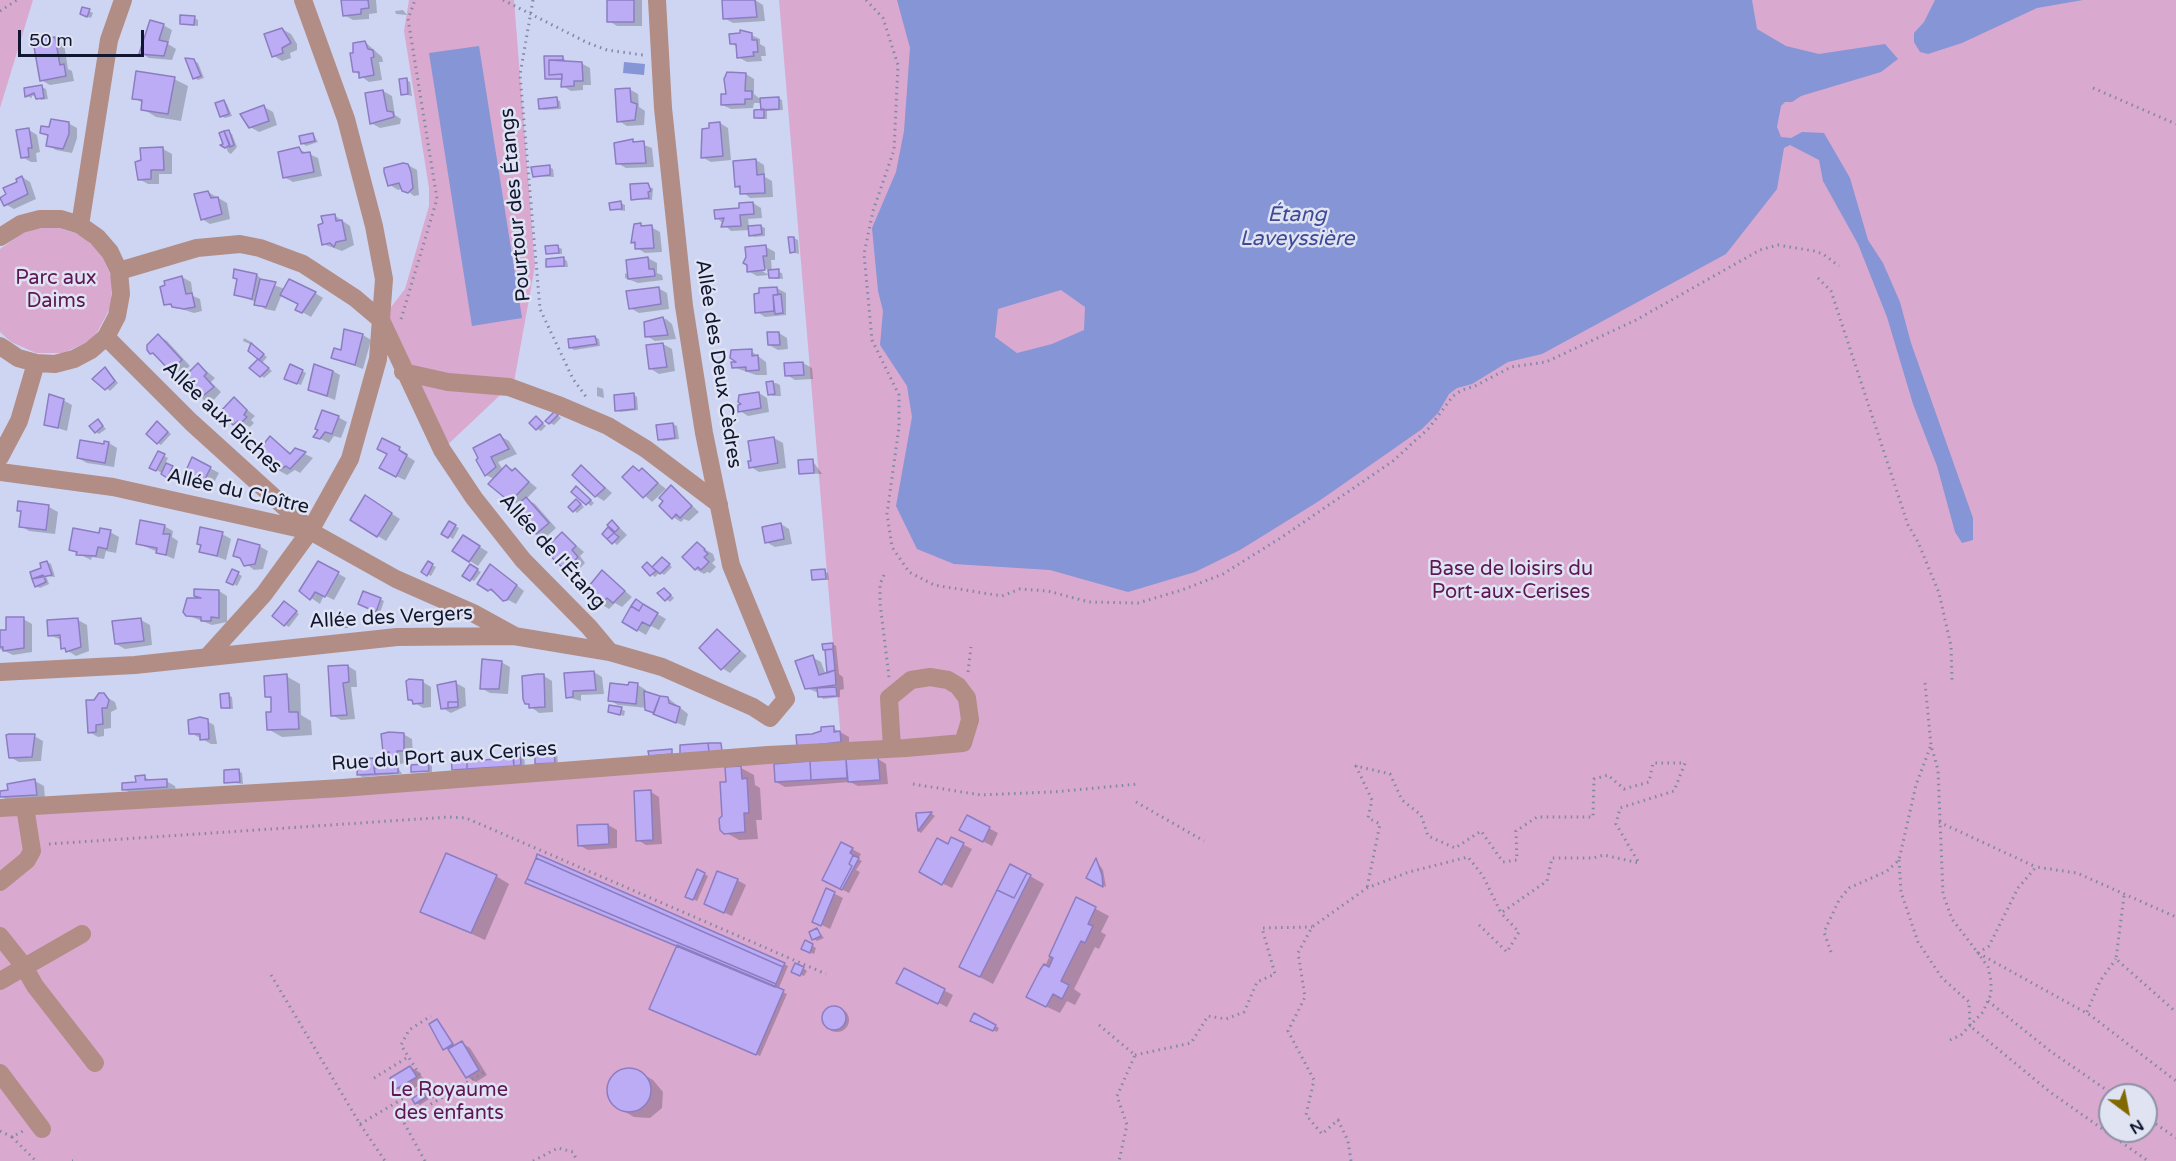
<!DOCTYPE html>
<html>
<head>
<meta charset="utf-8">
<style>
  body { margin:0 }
  #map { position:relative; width:2176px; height:1161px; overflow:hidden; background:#cdd5f3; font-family:"Varela Round",sans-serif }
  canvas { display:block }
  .north { position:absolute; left:2098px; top:1083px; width:60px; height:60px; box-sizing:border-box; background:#dfe3f2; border:2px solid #8d91a4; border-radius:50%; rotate:148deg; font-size:16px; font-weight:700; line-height:24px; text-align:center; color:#111630 }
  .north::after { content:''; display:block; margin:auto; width:21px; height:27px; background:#816901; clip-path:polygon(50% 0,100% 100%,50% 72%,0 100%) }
  .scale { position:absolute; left:18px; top:30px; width:126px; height:27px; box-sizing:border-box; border:3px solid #111630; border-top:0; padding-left:8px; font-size:18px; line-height:21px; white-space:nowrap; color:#111630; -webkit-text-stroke:4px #dfe3f2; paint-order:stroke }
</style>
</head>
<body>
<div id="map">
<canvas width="2176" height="1161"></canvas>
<div class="north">N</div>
<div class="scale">50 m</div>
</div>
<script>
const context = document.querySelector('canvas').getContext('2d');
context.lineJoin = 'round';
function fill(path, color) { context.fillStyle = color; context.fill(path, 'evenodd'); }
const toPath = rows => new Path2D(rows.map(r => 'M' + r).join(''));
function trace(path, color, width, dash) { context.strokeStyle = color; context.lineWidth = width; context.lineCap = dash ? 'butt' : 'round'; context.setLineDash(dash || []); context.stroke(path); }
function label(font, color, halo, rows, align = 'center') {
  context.font = font + ' "Varela Round",sans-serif'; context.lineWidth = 5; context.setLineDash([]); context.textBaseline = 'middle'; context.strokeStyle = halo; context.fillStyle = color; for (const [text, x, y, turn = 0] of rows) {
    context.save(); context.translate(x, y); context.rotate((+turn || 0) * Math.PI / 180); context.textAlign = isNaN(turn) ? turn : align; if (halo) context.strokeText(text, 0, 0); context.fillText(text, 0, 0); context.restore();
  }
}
fill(toPath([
  [0,0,33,0,0,108],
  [409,0,514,0,535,266,514,382,442,450,381,320,405,289,429,206,429,188,404,31],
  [779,0,2176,0,2176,1161,0,1161,0,800,842,751],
  [2110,1095,2146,1095,2146,1131,2110,1131],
  [54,226,81,235,101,253,112,279,111,306,98,331,89,341,64,353,36,353,11,342,0,332,0,249,27,230]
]), '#d9a9d0');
fill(toPath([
  [897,0,1752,0,1757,29,1786,46,1819,54,1885,44,1898,59,1881,72,1801,96,1792,102,1785,102,1781,106,1777,127,1781,137,1791,138,1802,132,1824,133,1850,178,1868,240,1883,263,1900,302,1911,343,1973,518,1973,540,1962,543,1955,532,1937,466,1913,404,1887,317,1858,244,1823,181,1819,160,1790,145,1784,148,1777,189,1726,254,1542,354,1508,362,1472,384,1457,388,1449,394,1438,413,1422,429,1319,501,1240,550,1195,572,1128,592,1050,570,954,564,917,549,896,506,912,417,907,386,880,345,883,311,878,291,872,228,896,172,904,131,910,48],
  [1061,290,1085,307,1084,330,1052,344,1017,353,995,337,998,309],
  [1935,0,2083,0,2037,8,1962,43,1928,54,1920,52,1914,42,1914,33,1924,22],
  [479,46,522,318,472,326,429,53],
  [624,62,645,64,644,75,623,73]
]), '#8595d5');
fill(toPath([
  [343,0,376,0,377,13,369,14,369,19,353,20,344,15],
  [608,0,642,0,642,26,617,26,609,21],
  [723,0,755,0,763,5,765,21,733,23,724,18],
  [403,10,407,15,396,14,395,11],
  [89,11,93,13,91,18,85,16],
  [194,18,198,20,198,26,181,24],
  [163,25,172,30,168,44,176,49,172,60,149,58,141,53],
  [282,29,291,34,297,44,297,50,290,53,291,58,282,61,274,56],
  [745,32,760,39,760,44,765,47,766,56,761,56,762,61,747,62,738,57,737,47,731,43,731,35],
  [55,39,64,44,68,69,72,71,74,81,50,85,41,80],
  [365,42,382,57,383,62,379,62,382,80,369,82,354,71],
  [563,57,567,63,581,63,590,68,591,85,583,85,583,90,571,91,563,86,563,80,546,78,545,58],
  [194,61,198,63,204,78,198,80,194,78],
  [746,74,754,79,754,94,760,99,778,98,782,100,783,110,767,111,767,119,759,119,756,117,762,111,762,103,754,103,753,108,731,109,722,105],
  [174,79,188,86,181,121,156,117,143,109,143,103,134,98],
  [406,80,410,82,412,96,402,94],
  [42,87,46,89,48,99,41,100,37,95,32,96,32,98,26,96],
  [629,89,638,94,639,107,645,111,644,125,627,126,619,121],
  [383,91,392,96,395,115,401,119,400,124,380,128,371,123],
  [556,99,560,101,561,109,544,110,540,108],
  [224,101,227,104,232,116,225,118,221,116],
  [264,107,273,112,277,125,259,132,250,127],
  [68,123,77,128,77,138,72,153,56,150,47,145,49,137,42,133],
  [720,123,728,128,731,160,711,162,702,157,701,148,705,148,711,129],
  [29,130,37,135,40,152,36,153,37,162,31,162,22,157],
  [228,131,232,134,237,147,231,154,228,152,221,134],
  [313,134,318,142,306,146,302,143],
  [633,141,652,148,654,167,626,168,617,163],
  [163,149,172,154,172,174,159,174,159,184,148,184,139,179],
  [298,149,318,158,322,176,293,182,284,177],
  [756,160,764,165,765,177,772,181,773,197,750,198,736,186],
  [408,165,417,170,419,195,414,196,404,188,398,190,390,185],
  [549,167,553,169,554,177,534,176],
  [22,177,30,182,36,199,14,209,5,204],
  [631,186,653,188,652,200,633,199],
  [208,192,227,203,230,219,210,224,202,219],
  [621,203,625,205,625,211,611,209],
  [753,203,761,208,762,218,748,219,749,227,761,226,765,228,765,236,754,237,750,235,750,230,731,231,717,218],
  [334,215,350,226,354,245,342,251,323,244],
  [635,225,651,227,660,232,662,252,645,253,637,248,632,242],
  [794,238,798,240,799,254,791,252],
  [558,247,562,249,562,254,547,253],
  [766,247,775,252,775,260,771,260,772,271,782,273,783,279,770,278,770,271,759,265,757,268,769,275,757,276,748,271,744,259],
  [563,258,567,261,568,267,548,267],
  [648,258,657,263,657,273,662,275,663,280,638,283,625,278,625,273,629,275],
  [257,275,265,282,285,289,315,293,323,298,311,317,297,309,300,304,282,294,275,311,265,309,256,302,236,295],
  [182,277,191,282,193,296,200,299,202,311,194,313,166,304],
  [658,288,667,293,669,309,639,313,630,308],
  [777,288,786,293,786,315,765,317,757,312],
  [666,319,672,324,676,339,655,341,647,336,645,323],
  [779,333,787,338,788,349,778,350,769,345],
  [363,335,371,340,363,369,333,358],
  [159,336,167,341,190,366,180,374,151,353],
  [595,337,599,339,600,346,574,350,571,348],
  [244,338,253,343,252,345,267,357,262,363,272,371,264,378,251,368,260,359,252,345,243,341],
  [663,344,672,349,675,371,659,374,651,369],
  [751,351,766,362,767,375,756,375,733,367],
  [803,363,812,368,813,379,795,380,787,375],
  [199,365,215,378,211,382,221,392,211,403,200,398],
  [106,369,118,383,110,391,104,386],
  [331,370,340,375,335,400,310,390],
  [302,371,306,373,301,385,289,380],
  [776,383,780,385,781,396,773,396,769,394,768,384],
  [597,387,603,389,604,398,597,396],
  [759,393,767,398,769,412,748,416,740,411],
  [633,394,637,397,638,410,620,412,617,410],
  [234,399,255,416,251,420,254,423,250,427,246,425,243,429,234,424],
  [63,400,72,405,67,431,45,424],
  [555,413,561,418,554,425,550,423],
  [338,417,347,422,341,438,334,436,329,443,315,436,320,429],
  [98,421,106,429,99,434,96,432],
  [540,421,546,426,541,431,537,429],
  [673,424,677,426,679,439,663,441,659,439],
  [161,426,171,434,161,445,158,443],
  [500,436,509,441,517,454,498,462,503,470,506,467,515,470,537,488,526,499,535,504,556,528,545,538,526,530,519,505,511,501,494,479,486,475,475,451],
  [271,438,292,454,295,449,313,458,300,473,295,470,287,475,278,470],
  [774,438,783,443,786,468,759,472,751,467],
  [383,440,408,454,407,456,415,461,405,480,389,473,388,453],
  [109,443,117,448,114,467,87,463,78,458],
  [159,453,168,458,165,464,176,470,171,478,151,467],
  [193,459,219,473,212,486,187,472],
  [812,460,822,474,801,473],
  [581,466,612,493,604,501,596,496],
  [642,470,666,489,652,502,624,477],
  [672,487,699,512,689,521,684,519,681,522,673,517],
  [580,490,594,503,591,506,573,492],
  [374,502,400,519,386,541,352,520],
  [20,503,49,507,58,512,55,534,29,531,21,526,23,512,19,510],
  [580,503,584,507,577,513,574,510],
  [449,523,459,528,453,539,443,533],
  [616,524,627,535,617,545,604,534],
  [781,524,789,529,792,544,775,547,766,542],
  [164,526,173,531,172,537,178,541,174,559,137,543],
  [110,532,119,537,116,553,106,551,104,559,92,557,91,560,71,550],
  [222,534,231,539,226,560,201,551],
  [563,534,584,552,580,556,585,563,574,574,565,569],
  [472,542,488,552,478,566,470,561],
  [698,545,713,554,715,560,712,563,716,567,710,573,707,572,704,574,695,569],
  [259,546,268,551,263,569,254,570,235,555],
  [662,559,672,567,664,575,660,572,655,577,651,574,653,568],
  [47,562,51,564,55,577,46,576,49,584,40,588,36,586],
  [319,563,346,578,334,600,324,595,320,604,301,591],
  [428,563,436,567,431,576,423,572],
  [471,566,481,572,474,581,464,575],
  [233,571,242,576,237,586,228,581],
  [499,571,524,591,516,604,489,590],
  [824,571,828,573,829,580,813,579],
  [603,572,632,597,622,607,615,603,609,609,601,604],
  [219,591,227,596,227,622,212,625,187,615,202,600,195,596],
  [668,592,674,598,670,602,666,599],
  [380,599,384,601,380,613,363,606],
  [288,605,299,614,289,627,285,625],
  [644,606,666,619,659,630,651,626,646,635,624,622],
  [348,617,351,619,352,628,344,626],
  [332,618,340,624,336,628,329,623],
  [23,619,32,624,32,652,13,655,0,649,0,632,8,632],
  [78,620,87,625,89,651,76,656,63,648,62,640,49,635],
  [141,620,150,625,152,645,125,649,116,644],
  [718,631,747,656,730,673,722,668],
  [832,644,836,646,839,674,843,677,844,689,840,690,840,697,823,699,819,693,806,688,812,657,821,662,826,675,828,672,824,645],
  [501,662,510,667,508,694,490,693,481,688],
  [348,666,356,671,357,687,351,687,355,719,341,720,332,715],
  [594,672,602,677,604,694,581,695,581,701,567,697,566,674],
  [286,676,300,684,301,715,311,721,312,735,282,737,268,729,273,714,272,699,267,696],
  [544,676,552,681,553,712,539,713,526,703],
  [423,682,431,687,431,707,423,708,409,699],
  [456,683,465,688,466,706,451,713,442,708],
  [611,684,638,685,646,690,646,693,668,698,688,714,685,726,664,718,647,708,618,705,609,700],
  [228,695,232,697,233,709,223,708],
  [106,697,115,702,117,709,111,712,111,728,104,729,104,736,98,737,89,732],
  [621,709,625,711,624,716,610,711],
  [205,720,214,725,217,744,211,744,191,733],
  [833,728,849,737,849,747,813,735],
  [403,734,412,739,413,755,405,756,406,763,399,764,384,751],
  [34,736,43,741,41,761,19,762,10,757],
  [554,750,557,752,558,764,541,765],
  [520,751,524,754,525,767,458,771,454,769,466,756,470,762,515,761],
  [878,759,886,764,888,784,858,786,850,782,785,787,776,782,775,765],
  [373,760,377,762,377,769,398,768,402,774,362,777,358,774],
  [428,760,432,763,432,772,413,771],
  [741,768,754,775,755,785,760,788,762,820,756,820,758,839,739,840,725,832,727,783],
  [239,771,242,773,243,784,226,782],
  [144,777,152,781,166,781,175,786,176,791,132,794,124,789,138,784],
  [35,781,44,786,45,799,9,801,0,796,0,792,9,792],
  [651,792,659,797,662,844,646,845,638,840],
  [932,814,935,816,921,833,918,831,915,815],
  [968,817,998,833,992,846,961,830],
  [608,825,617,830,617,848,588,850,579,845,579,827],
  [952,839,972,849,952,888,929,877],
  [852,849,861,854,858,859,862,861,856,870,860,872,849,893,832,884],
  [1096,860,1103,870,1106,887,1088,878],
  [704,874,708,876,697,901,687,896],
  [496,876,509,884,485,940,422,911],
  [1030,876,1044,884,993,984,974,974],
  [737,880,746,885,732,916,714,908],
  [827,890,843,898,830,929,814,921],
  [1077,899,1109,916,1101,932,1106,935,1099,949,1095,947,1074,989,1081,994,1075,1005,1067,1001,1060,1013,1041,1004,1045,966],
  [817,930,824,938,817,941,814,939],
  [806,942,816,948,814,954,807,951],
  [784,964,788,966,778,990,787,994,760,1056,655,1011],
  [803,968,807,971,804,976,797,973],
  [904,970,953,995,947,1007,907,987],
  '825 1020a12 12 0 1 1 24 0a12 12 0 1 1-24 0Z',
  [974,1015,999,1028,997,1032,975,1022],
  [437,1020,455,1047,462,1043,470,1048,487,1075,476,1082,467,1077,450,1050,445,1048],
  [410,1067,419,1072,425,1082,406,1093,397,1088,392,1078],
  [623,1070,639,1072,653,1080,663,1092,662,1108,650,1118,634,1117,620,1109,609,1097,611,1081],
  [423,1093,429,1099,420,1105,416,1103]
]), '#0003');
const building = toPath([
  [341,0,368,0,369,8,361,9,361,14,343,16,341,0],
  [607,0,634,0,634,22,607,22,607,0],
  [722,0,755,0,757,17,723,19,722,0],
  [82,7,90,9,87,17,80,14,82,7],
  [180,15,195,16,194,25,180,24,180,15],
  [150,20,164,24,159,40,168,42,164,56,139,54,150,20],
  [282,28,291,43,282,48,283,53,272,57,264,34,282,28],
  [740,30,752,33,752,40,757,40,758,52,753,52,754,56,737,58,736,44,730,44,729,34,740,33,740,30],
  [55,37,60,65,64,64,66,76,40,81,33,41,55,37],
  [365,41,368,49,373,50,374,57,371,58,374,75,359,78,359,72,353,72,350,53,353,53,353,43,365,41],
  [544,56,563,56,563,60,549,60,549,75,562,74,562,79,545,79,544,56],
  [185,58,194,59,201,76,193,79,185,58],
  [549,60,582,62,583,81,574,81,574,86,561,87,562,74,549,75,549,60],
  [136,71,175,77,168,114,141,110,142,100,132,99,136,71],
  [727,72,746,73,745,91,752,91,752,99,745,99,745,104,721,105,721,94,726,94,724,79,727,72],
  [407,78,408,94,401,95,399,79,407,78],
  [42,85,44,98,36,99,34,93,25,97,24,88,42,85],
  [630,88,631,102,637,104,635,120,617,122,615,89,630,88],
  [383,90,387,111,393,112,394,117,370,124,365,93,383,90],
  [557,97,558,107,539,109,538,99,557,97],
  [779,97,779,109,761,110,760,98,779,97],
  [224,100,229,114,220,117,215,103,224,100],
  [264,105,269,121,249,128,240,114,264,105],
  [764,109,764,118,754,118,754,110,764,109],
  [51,119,69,122,69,134,63,149,46,146,48,135,40,133,41,126,49,127,51,119],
  [720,122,723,156,701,158,702,129,709,128,709,123,720,122],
  [29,128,32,148,28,148,29,157,21,158,16,130,29,128],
  [229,130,234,145,230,147,224,131,229,130],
  [224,131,230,145,225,148,220,145,223,144,219,133,224,131],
  [313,133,315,141,301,144,299,136,313,133],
  [633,139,633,142,644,141,646,163,616,164,614,143,633,139],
  [163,147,164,170,151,170,151,179,138,180,135,162,141,160,140,148,163,147],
  [299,147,302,153,310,152,314,172,283,178,278,152,299,147],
  [756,159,757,175,764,174,765,193,740,194,740,186,735,187,733,161,756,159],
  [403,163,408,164,411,172,413,188,408,193,402,191,399,183,388,186,384,172,384,168,403,163],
  [550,165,550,175,533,177,531,167,550,165],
  [22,176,28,194,4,206,0,198,6,194,3,188,17,182,16,179,22,176],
  [648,183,651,191,648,192,649,198,631,200,630,184,648,183],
  [208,191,211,198,218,197,222,214,201,220,194,194,208,191],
  [621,201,622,209,610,210,609,203,621,201],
  [753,202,754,214,740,215,741,226,721,227,724,218,715,219,714,210,739,208,739,203,753,202],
  [335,214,336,221,342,220,346,240,336,242,334,247,330,243,322,245,318,225,323,223,321,216,335,214],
  [641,223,641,226,652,225,654,248,635,249,635,242,631,243,634,224,641,223],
  [761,225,762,234,749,236,748,226,761,225],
  [788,237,794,237,795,252,790,253,788,237],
  [558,245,559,253,546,254,545,246,558,245],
  [766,245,767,256,763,256,765,270,747,272,747,265,743,263,746,257,745,247,766,245],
  [564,257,564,266,546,267,546,259,564,257],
  [648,257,649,269,654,269,655,276,628,279,626,260,648,257],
  [234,269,257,274,252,299,234,295,237,279,233,278,234,269],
  [779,269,779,278,769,278,768,270,779,269],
  [182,276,186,294,192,293,195,307,184,309,172,307,171,304,164,305,160,287,165,285,164,281,182,276],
  [260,279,276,282,266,307,254,305,260,279],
  [289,279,316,292,302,313,295,310,298,304,280,295,289,279],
  [659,287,661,304,629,309,626,291,659,287],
  [777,287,778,295,773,295,774,311,755,313,754,294,759,293,759,288,777,287],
  [781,294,783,313,775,314,773,295,781,294],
  [663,317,668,335,645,337,644,322,663,317],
  [344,329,363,334,355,365,331,358,334,348,341,350,344,329],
  [767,332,779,332,780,345,768,345,767,332],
  [158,334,182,360,170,371,153,353,150,354,147,350,147,345,158,334],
  [595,336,597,344,569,348,568,339,595,336],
  [251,343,264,354,259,360,248,351,251,343],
  [663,343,667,367,649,369,646,345,663,343],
  [752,349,752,356,758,355,759,370,746,371,746,367,732,368,731,362,736,362,730,358,731,350,752,349],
  [258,359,269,368,260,377,249,368,258,359],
  [803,362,804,375,785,376,784,363,803,362],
  [198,363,207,373,204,376,214,387,199,399,182,379,198,363],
  [290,364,303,370,297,384,284,379,290,364],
  [314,364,333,371,327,396,308,390,314,364],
  [105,367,115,381,105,390,92,379,105,367],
  [773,381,775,394,768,395,766,382,773,381],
  [759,392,761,408,738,412,738,405,741,404,738,402,739,395,759,392],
  [634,393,635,409,615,411,614,395,634,393],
  [49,394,64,399,58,428,44,425,49,394],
  [234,397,247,410,244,415,247,417,241,423,238,421,233,425,220,412,234,397],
  [322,410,339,416,332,434,325,432,320,439,313,437,318,430,315,429,322,410],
  [555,411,558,415,549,424,545,421,555,411],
  [536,416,543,423,536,430,529,423,536,416],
  [98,419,103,426,95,433,89,426,98,419],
  [157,421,168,432,157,444,146,434,157,421],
  [673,423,675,438,658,440,656,425,673,423],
  [500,434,509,449,491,457,496,467,485,476,476,460,478,458,473,448,500,434],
  [270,436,290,454,295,448,306,452,290,469,286,466,277,471,265,460,267,457,259,450,270,436],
  [774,437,778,463,749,468,748,461,751,461,748,441,774,437],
  [382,438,400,447,399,450,407,455,396,477,379,468,387,454,377,449,382,438],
  [80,440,104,444,104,441,109,442,105,463,77,458,80,440],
  [158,451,165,454,156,471,149,468,158,451],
  [192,457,211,467,203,483,185,473,192,457],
  [813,459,814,473,799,474,798,460,813,459],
  [166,463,173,466,167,478,161,474,166,463],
  [506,465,512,471,515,468,529,482,510,502,488,484,506,465],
  [581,465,605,488,595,497,572,475,581,465],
  [633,466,639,471,642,468,658,483,643,498,622,477,633,466],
  [671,485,692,506,680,518,676,514,672,519,659,506,663,501,659,498,671,485],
  [576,486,591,500,586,505,571,492,576,486],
  [365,495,392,513,377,537,350,520,365,495],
  [526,497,549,523,536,534,530,527,525,531,518,524,522,520,513,509,526,497],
  [576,499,581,504,573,512,568,507,576,499],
  [18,501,49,505,46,530,19,527,21,511,17,511,18,501],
  [140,520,165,525,163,534,170,534,166,555,156,553,157,548,136,544,140,520],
  [612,520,619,528,615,532,607,525,612,520],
  [449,521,456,525,448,538,441,534,449,521],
  [781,523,784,539,765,543,762,527,781,523],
  [200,527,223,532,217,556,199,552,201,545,197,544,200,527],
  [608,527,614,533,607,539,602,534,608,527],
  [73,528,99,533,100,528,111,530,107,549,98,547,96,556,76,555,77,552,69,550,73,528],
  [562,532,576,546,572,550,578,557,565,570,544,550,562,532],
  [614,533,619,537,612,544,607,539,614,533],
  [463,535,480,546,469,562,452,551,463,535],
  [238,539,260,545,255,564,244,566,240,558,233,556,238,539],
  [697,542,705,549,704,550,708,554,704,557,709,562,701,570,698,567,695,570,682,557,697,542],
  [662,557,670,564,660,574,652,567,662,557],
  [47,561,52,575,32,579,30,572,41,568,40,563,47,561],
  [318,561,339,572,325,597,315,592,310,600,299,591,318,561],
  [428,561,433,564,427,576,421,572,428,561],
  [647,562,656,571,650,576,642,567,647,562],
  [470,564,478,569,470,581,462,576,470,564],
  [490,564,517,585,507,600,503,601,491,589,488,591,477,584,490,564],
  [232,569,239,572,233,585,226,582,232,569],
  [825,569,826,579,812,580,811,570,825,569],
  [602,570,625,591,613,603,607,598,600,605,585,591,602,570],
  [43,575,46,582,35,587,32,579,43,575],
  [664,588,671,595,665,601,657,593,664,588],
  [194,589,219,590,219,618,211,617,211,621,201,621,201,617,186,616,183,612,187,598,201,598,194,596,194,589],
  [363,591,381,598,376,612,358,604,363,591],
  [636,599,643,604,639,611,631,606,636,599],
  [284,601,297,611,284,626,272,616,284,601],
  [643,604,658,613,650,626,642,622,637,631,622,622,631,606,639,611,643,604],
  [348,615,348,627,342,627,342,616,348,615],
  [6,617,24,617,24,648,3,651,3,647,0,647,0,630,6,630,6,617],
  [78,618,81,647,66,652,65,648,61,649,60,635,48,636,47,620,78,618],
  [141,618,144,641,115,644,112,621,141,618],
  [717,629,740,651,721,670,699,648,717,629],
  [833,643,833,649,823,650,822,644,833,643],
  [833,649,835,670,827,673,825,650,833,649],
  [813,655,819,675,835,670,836,685,805,689,795,661,813,655],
  [482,659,502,661,499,689,480,689,482,659],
  [348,665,349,682,343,683,347,715,331,716,328,666,348,665],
  [594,671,596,690,573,691,573,697,566,698,564,673,594,671],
  [287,674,289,712,298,712,299,729,267,730,266,712,271,712,271,697,265,697,264,676,287,674],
  [538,674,544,674,545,707,529,708,529,704,525,704,523,699,522,676,538,674],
  [409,679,423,680,423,703,413,704,412,700,408,700,406,681,409,679],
  [456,681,458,702,448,702,448,708,441,709,437,685,456,681],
  [629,682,638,683,636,704,608,701,610,683,628,685,629,682],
  [836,687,837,696,818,697,817,688,836,687],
  [644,691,660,696,654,713,645,710,644,691],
  [99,693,104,693,109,700,107,708,102,708,103,724,96,725,96,732,88,733,86,700,94,700,99,693],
  [229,693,230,708,221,708,220,694,229,693],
  [660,696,668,697,669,703,680,707,676,723,653,714,660,696],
  [448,702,458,702,458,707,448,708,448,702],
  [609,705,622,707,620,715,608,712,609,705],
  [200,717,208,719,209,739,200,740,200,734,189,734,188,720,200,717],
  [834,726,834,732,840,731,841,742,797,747,796,735,812,734,821,731,821,727,834,726],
  [389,732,404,733,404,751,397,751,397,759,389,760,389,752,383,752,381,734,389,732],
  [9,734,35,734,32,757,9,758,6,735,9,734],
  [708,743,721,743,722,751,709,752,708,743],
  [708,743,709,752,680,754,680,745,708,743],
  [554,748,555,763,535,764,535,755,542,754,542,749,554,748],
  [672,749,672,754,649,756,648,751,672,749],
  [520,750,521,765,514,766,513,751,520,750],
  [467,755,467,769,452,770,451,756,467,755],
  [878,757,880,780,848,782,846,759,878,757],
  [373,758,375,774,357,775,358,759,373,758],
  [513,758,514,766,467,769,467,761,513,758],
  [428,759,429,771,411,772,411,765,422,764,422,760,428,759],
  [846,759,847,778,811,780,810,761,846,759],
  [810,761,811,780,775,782,774,764,810,761],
  [398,766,398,773,375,774,374,768,398,766],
  [741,766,742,779,747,778,749,813,744,813,745,832,724,834,720,830,719,819,722,816,720,782,726,782,725,767,741,766],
  [239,769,240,782,224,783,224,770,239,769],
  [145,775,145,780,167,779,167,787,122,790,122,783,136,782,135,776,145,775],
  [35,779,37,795,0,797,0,791,8,790,7,784,35,779],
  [651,790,653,840,636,841,634,791,651,790],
  [932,812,918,831,916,813,932,812],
  [967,815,990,827,983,842,959,830,967,815],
  [608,824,609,844,578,846,577,825,608,824],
  [951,837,964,843,942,885,919,872,937,838,948,844,951,837],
  [841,842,853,848,850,853,853,855,849,864,852,866,840,889,822,880,841,842],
  [446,853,497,875,471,933,420,912,446,853],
  [537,854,785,963,783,967,536,858,537,854],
  [853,855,859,858,842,890,840,889,852,866,849,864,853,855],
  [536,858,783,967,776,984,527,879,536,858],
  [1096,858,1102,875,1103,887,1086,878,1096,858],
  [1010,864,1027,873,1014,898,997,890,1010,864],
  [697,869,705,873,693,900,685,897,697,869],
  [717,871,738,879,724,913,704,904,717,871],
  [1027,873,1031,875,980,977,959,967,997,890,1014,898,1027,873],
  [527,879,776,984,775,987,525,883,527,879],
  [826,888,835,892,821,926,812,922,826,888],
  [1076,897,1096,907,1088,924,1093,926,1085,943,1081,941,1061,981,1069,985,1062,999,1053,994,1046,1007,1026,997,1040,970,1044,964,1049,967,1053,958,1049,956,1076,897],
  [817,928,821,936,812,940,809,932,817,928],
  [805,940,813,944,810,953,801,949,805,940],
  [677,945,784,990,756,1055,649,1009,677,945],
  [795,963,804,967,800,976,791,972,795,963],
  [904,968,945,989,938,1004,896,983,904,968],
  '822 1018a12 12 0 1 1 24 0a12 12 0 1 1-24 0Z',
  [974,1013,996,1025,993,1031,970,1021,974,1013],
  [437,1019,453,1044,443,1050,429,1024,437,1019],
  [462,1041,479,1070,466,1078,448,1049,462,1041],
  [410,1066,417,1077,396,1089,390,1078,410,1066],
  '607 1090a22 22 0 1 1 44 0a22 22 0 1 1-44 0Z',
  [423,1091,426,1097,415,1104,412,1099,423,1091]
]);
fill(building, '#bbacf5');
trace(building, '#8c7dc2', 1.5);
trace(toPath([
  [503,0,588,43,607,50,643,55],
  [533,0,520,75,540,309,573,379,587,398],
  [866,0,883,18,898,65,894,150,873,211,864,254,872,340,899,395,899,427,887,514,892,547,909,572,934,585,1002,596,1020,589,1048,591,1089,602,1138,603,1182,590,1223,574,1282,537,1393,461,1429,428,1453,396,1462,390,1475,386,1511,367,1546,362,1636,320,1760,250,1778,245,1814,251,1823,254,1839,266],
  [0,11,17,0],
  [2093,88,2176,124],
  [1818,278,1831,291,1908,525,1918,542,1939,593,1951,646,1952,680],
  [401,319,437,199,408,19,415,0],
  [884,575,880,584,880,603,889,677],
  [968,672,971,647],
  [1925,683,1931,745,1938,770,1943,894,1952,919,1978,953,2090,1015,2176,1081],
  [913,784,981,795,1053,792,1138,784],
  [1136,802,1204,841],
  [1939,822,2036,867],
  [49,844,449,817,466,818,826,974],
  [1899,860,1901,892,1918,942,1942,978,1969,1002,1970,1026,2050,1092,2148,1161],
  [2124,896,2116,959,2176,1012],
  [1479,925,1507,952,1519,932,1501,913],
  [1831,952,1824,932,1839,900,1849,888,1887,871,1899,860,1916,785,1931,745],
  [271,975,360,1124,385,1161],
  [1988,1001,2050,1051,2114,1095],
  [2087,1012,2100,981,2116,959],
  [1099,1025,1135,1055,1117,1096,1127,1125,1119,1161],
  [1950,1040,1961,1035,1983,1012,1991,994,1991,981,1988,967,1978,953,1989,946,2018,888,2036,867,2077,873,2176,917],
  [1135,1055,1191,1043,1208,1016,1226,1019,1244,1012,1257,982,1275,974,1262,928,1312,927],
  [374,1078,408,1057],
  [426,1085,401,1045,409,1030,431,1016],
  [2146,1117,2176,1138],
  [360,1124,426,1085,436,1101],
  [0,1131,12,1137,23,1131],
  [12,1137,36,1161],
  [72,1161,73,1161],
  [425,1161,403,1121,486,1071],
  [533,1161,558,1148,573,1152,577,1161],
  [1351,1161,1348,1141,1338,1120,1322,1134,1306,1115,1314,1080,1288,1031,1305,997,1298,953,1312,927,1367,888,1409,872,1468,857,1483,876,1501,913,1547,881,1552,858,1593,858,1604,855,1639,863,1616,824,1620,808,1674,791,1685,763,1653,763,1649,782,1624,789,1608,775,1594,779,1593,817,1537,817,1516,831,1517,860,1503,862,1481,831,1455,848,1428,836,1421,815,1402,800,1390,774,1356,766,1372,800,1368,818,1380,824,1367,888]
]), '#8188a4', 3, [1.5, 4.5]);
trace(toPath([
  [80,225,109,40,123,0],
  [0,237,21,224,40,219,61,219,80,225,97,237,110,252,119,271,121,294,117,316,106,337,91,350,74,359,55,364,36,363,18,358,0,346],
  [119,271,197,248,240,244,260,248,303,264,355,298,381,320,442,450,474,498,523,560,589,627,610,652],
  [106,337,191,422,309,529],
  [403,372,448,382,509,387,561,406,608,426,646,449,719,504],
  [0,457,19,421,36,363],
  [0,472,113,487,310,531,396,579,473,613,513,635],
  [208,656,264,594,310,531,350,459,378,359,384,279,374,226,346,119,303,0],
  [0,672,135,665,397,637,514,636,610,652,662,667,753,707,770,718,786,699,731,565,704,433,684,306,663,108,657,0],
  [0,808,342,788,768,755,906,748,963,743,970,720,967,698,958,686,948,680,930,677,911,680,889,698,892,748],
  [0,882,27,860,32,851,25,807],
  [0,936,23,965,35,986,95,1063],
  [0,981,82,934],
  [0,1073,42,1129]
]), '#b28d85', 18);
label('20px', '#111630', '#dfe3f2', [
  ["Pourtour des Étangs",516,205,-95],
  ["Allée des Deux Cèdres",718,364,81],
  ["Allée aux Biches",222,418,43],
  ["Allée du Cloître",238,492,13],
  ["Allée de l'Étang",552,552,48],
  ["Allée des Vergers",391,618,-3],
  ["Rue du Port aux Cerises",444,757,-4]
]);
label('20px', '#5e1755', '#dfe3f2', [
  ["Parc aux",56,279],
  ["Daims",56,302],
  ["Base de loisirs du",1511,570],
  ["Port-aux-Cerises",1511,593],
  ["Le Royaume",449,1091],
  ["des enfants",449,1114]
]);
label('italic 21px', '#3e4a98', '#dfe3f2', [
  ["Étang",1297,215],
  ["Laveyssière",1297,239]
]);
</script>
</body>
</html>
